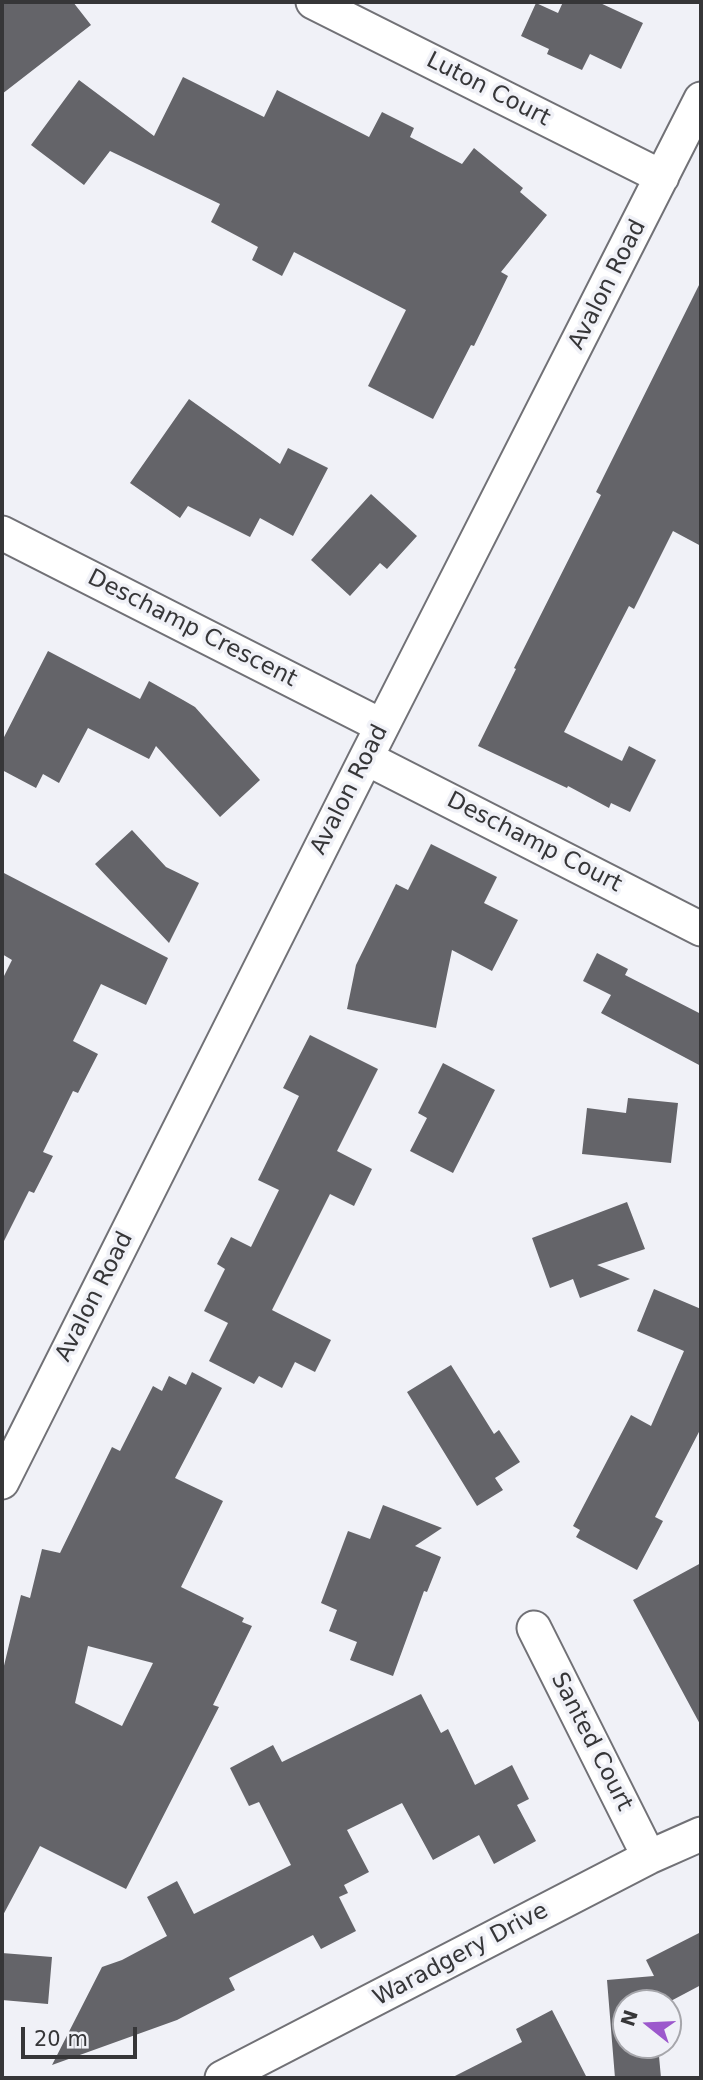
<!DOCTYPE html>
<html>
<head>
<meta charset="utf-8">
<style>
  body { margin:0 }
  #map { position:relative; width:703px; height:2080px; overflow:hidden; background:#f0f1f7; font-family:"DejaVu Sans",sans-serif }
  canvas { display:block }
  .frame { position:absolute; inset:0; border:4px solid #363638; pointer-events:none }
  .north { position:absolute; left:612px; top:1989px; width:70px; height:70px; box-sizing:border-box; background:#f0f1f7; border:2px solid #a6a6ab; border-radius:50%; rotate:288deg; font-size:19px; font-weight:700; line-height:28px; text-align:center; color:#363638 }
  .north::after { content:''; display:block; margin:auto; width:24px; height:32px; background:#9c58cc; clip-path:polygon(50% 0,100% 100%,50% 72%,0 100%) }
  .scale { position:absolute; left:21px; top:2027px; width:116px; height:32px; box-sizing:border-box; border:4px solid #363638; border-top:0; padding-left:9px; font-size:21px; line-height:24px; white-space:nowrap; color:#363638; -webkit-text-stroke:5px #f0f1f7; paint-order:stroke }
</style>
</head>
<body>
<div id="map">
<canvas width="703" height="2080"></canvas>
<div class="frame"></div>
<div class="north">N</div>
<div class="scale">20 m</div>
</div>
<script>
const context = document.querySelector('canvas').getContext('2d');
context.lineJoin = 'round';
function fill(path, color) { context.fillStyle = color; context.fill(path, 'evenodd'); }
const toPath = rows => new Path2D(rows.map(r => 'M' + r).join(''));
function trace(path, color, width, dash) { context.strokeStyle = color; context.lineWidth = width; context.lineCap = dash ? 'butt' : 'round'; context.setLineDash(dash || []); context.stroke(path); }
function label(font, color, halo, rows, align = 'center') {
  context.font = font + ' "DejaVu Sans",sans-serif'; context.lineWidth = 7; context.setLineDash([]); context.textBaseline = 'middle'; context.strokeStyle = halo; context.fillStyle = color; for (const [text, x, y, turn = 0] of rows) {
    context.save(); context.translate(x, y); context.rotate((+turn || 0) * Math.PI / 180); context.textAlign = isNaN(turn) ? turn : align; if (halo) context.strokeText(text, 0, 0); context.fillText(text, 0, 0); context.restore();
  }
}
fill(toPath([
  [2,2,73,2,91,25,2,94],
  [563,2,598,2,643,23,621,69,590,54,582,70,547,54,549,49,521,36,536,3,558,13],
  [183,77,264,117,277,90,369,137,382,112,414,128,410,137,462,164,474,148,523,188,520,192,547,215,501,272,508,276,474,346,471,345,433,419,368,386,406,310,294,252,282,276,252,260,258,247,211,222,220,204,110,151,84,185,31,145,79,80,154,136],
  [701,281,701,546,673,531,634,609,629,606,564,732,622,761,629,746,656,760,630,812,611,803,609,808,568,786,567,788,478,746,516,669,514,668,601,495,596,492],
  [189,399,280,464,288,448,328,468,293,536,260,518,250,537,188,506,180,518,130,483],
  [371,494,417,536,387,569,380,563,350,596,311,560],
  [48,651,140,699,149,681,183,700,195,707,260,780,220,817,156,746,149,759,88,728,59,783,43,774,36,788,2,770,2,741],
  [132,830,166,867,199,883,169,943,95,864],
  [431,844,497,877,484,903,518,920,492,971,452,950,436,1028,347,1009,356,965,396,884,408,890],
  [2,872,168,958,146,1005,101,984,73,1041,98,1054,78,1093,73,1091,43,1152,53,1156,34,1193,29,1191,2,1245,2,980,12,960,2,954],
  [597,953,628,969,625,975,701,1014,701,1066,601,1013,611,995,583,981],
  [310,1035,378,1069,337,1151,372,1169,354,1206,330,1194,272,1310,331,1340,315,1372,295,1362,282,1388,259,1376,254,1384,209,1361,228,1323,204,1311,225,1269,217,1264,231,1237,251,1247,279,1190,258,1180,299,1096,283,1088],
  [443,1063,495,1090,453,1173,410,1151,427,1118,418,1113],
  [628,1098,678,1103,671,1163,582,1154,587,1108,626,1113],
  [627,1202,645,1249,597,1265,630,1279,580,1298,573,1279,550,1288,532,1238],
  [654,1289,701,1309,701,1428,655,1517,663,1521,637,1570,576,1537,580,1530,573,1526,631,1415,651,1426,684,1351,637,1331],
  [451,1365,494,1434,499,1430,520,1462,495,1478,503,1490,477,1506,407,1392],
  [192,1372,222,1388,175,1478,223,1501,181,1587,244,1618,242,1622,252,1626,213,1705,219,1707,126,1889,40,1846,2,1917,2,1674,21,1595,30,1598,42,1549,60,1553,112,1447,120,1451,153,1386,162,1391,169,1376,186,1385],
  [88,1646,153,1663,122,1726,75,1703],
  [383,1505,442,1528,415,1546,441,1557,427,1592,424,1591,393,1676,350,1660,357,1642,329,1631,337,1610,321,1603,348,1531,370,1539],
  [701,1563,701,1726,633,1600],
  [421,1694,441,1733,448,1729,475,1785,512,1765,529,1799,517,1805,536,1841,494,1864,479,1835,433,1860,402,1803,347,1830,369,1872,344,1885,348,1893,339,1897,356,1931,321,1949,313,1935,229,1978,235,1990,177,2020,52,2065,102,1967,122,1960,167,1936,147,1897,177,1881,194,1914,291,1865,259,1802,249,1806,230,1768,273,1745,282,1762],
  [701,1932,701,1985,667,2003,626,2003,626,2045,658,2045,661,2078,615,2078,607,1980,654,1976,646,1960],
  [2,1953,52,1957,48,2004,2,2000],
  [552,2010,587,2078,451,2078,522,2042,516,2029]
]), '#646469');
const street = toPath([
  [313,2,662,177],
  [2,533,382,726],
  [366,758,701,929],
  [2,1482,366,758,701,99],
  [534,1628,649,1857],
  [222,2078,649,1857,701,1834]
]);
trace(street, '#717176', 37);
trace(street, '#fff', 33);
label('23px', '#363638', '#f0f1f7', [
  ["Luton Court",488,90,27],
  ["Avalon Road",608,285,-63],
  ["Deschamp Crescent",192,629,27],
  ["Avalon Road",350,790,-63],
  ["Deschamp Court",534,843,27],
  ["Avalon Road",95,1297,-63],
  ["Santed Court",591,1742,63],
  ["Waradgery Drive",461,1955,-28]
]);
</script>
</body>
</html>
